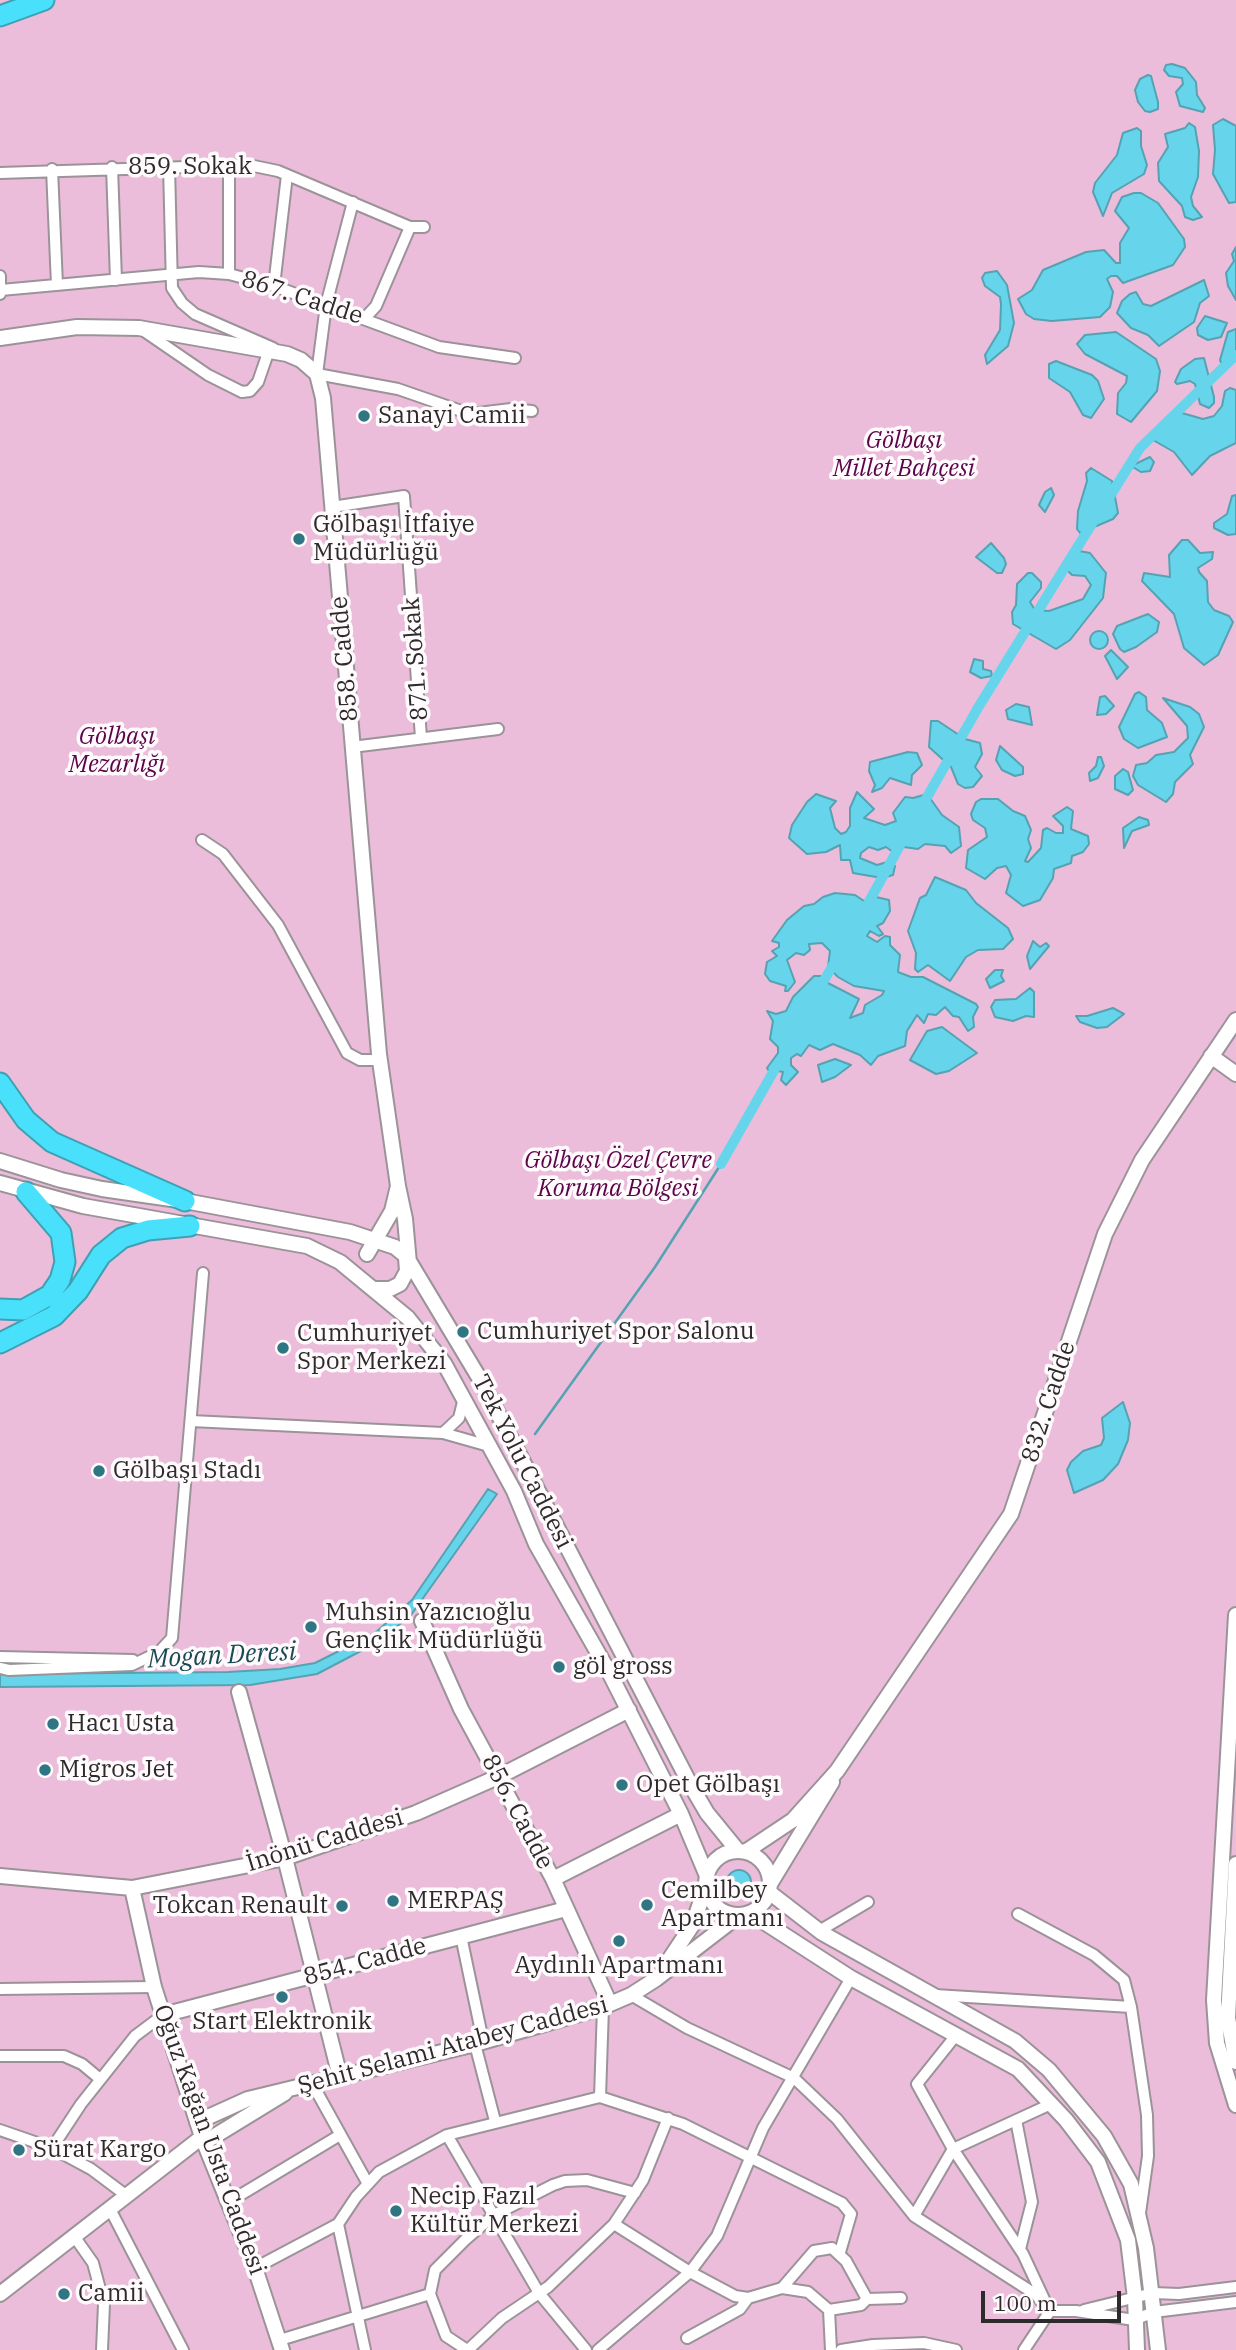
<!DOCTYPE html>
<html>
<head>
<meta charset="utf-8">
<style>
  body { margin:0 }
  #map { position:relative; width:1236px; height:2350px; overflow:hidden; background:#f5ecf1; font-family:"IBM Plex Serif",serif }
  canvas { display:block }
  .scale { position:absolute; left:981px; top:2291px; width:140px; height:32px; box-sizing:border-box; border:4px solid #2d2a2c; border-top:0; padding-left:9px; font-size:21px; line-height:24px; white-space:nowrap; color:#2d2a2c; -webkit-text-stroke:5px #fffbfd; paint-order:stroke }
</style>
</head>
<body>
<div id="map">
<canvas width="1236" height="2350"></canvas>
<div class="scale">100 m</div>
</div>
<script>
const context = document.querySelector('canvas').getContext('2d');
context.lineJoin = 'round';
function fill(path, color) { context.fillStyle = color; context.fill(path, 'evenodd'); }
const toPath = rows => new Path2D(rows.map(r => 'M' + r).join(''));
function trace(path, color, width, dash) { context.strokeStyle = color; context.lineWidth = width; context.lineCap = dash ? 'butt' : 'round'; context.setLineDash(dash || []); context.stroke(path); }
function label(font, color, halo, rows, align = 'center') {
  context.font = font + ' "IBM Plex Serif",serif'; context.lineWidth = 7; context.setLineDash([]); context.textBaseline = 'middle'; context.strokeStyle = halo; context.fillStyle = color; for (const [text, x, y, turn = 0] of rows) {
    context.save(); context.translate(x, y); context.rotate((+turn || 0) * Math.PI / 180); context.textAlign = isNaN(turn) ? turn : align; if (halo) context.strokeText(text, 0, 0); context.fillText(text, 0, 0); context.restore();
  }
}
fill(toPath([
  [0,0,1236,0,1236,2350,0,2350]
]), '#ebbdda');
const water = toPath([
  [1172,64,1185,68,1196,82,1197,95,1205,108,1203,112,1180,106,1176,92,1183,84,1182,78,1169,76,1164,70,1166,65,1172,64],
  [1148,75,1151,76,1158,102,1158,109,1150,112,1145,111,1138,102,1135,90,1140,79,1148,75],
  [1223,119,1236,126,1236,202,1229,203,1213,174,1215,150,1213,125,1223,119],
  [1189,123,1195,127,1199,151,1198,177,1191,197,1193,206,1202,217,1193,220,1185,217,1182,206,1159,181,1158,163,1168,147,1165,134,1185,128,1189,123],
  [1137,128,1141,131,1141,146,1147,165,1144,174,1112,193,1103,216,1093,192,1095,183,1117,155,1123,133,1137,128],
  [1134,193,1141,193,1158,203,1184,239,1185,247,1173,265,1123,283,1117,276,1111,276,1107,279,1113,292,1110,307,1100,317,1052,321,1034,319,1026,314,1018,299,1032,290,1043,270,1086,252,1104,250,1116,263,1120,263,1120,243,1129,228,1115,211,1122,197,1134,193],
  [1236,247,1236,300,1228,286,1226,273,1234,261,1232,254,1236,247],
  [997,271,1007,285,1014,323,1008,346,987,364,985,355,1000,330,1001,304,1000,297,985,286,982,278,985,273,997,271],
  [1204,280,1209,296,1200,303,1194,322,1159,346,1148,335,1131,328,1117,313,1122,301,1130,294,1136,292,1143,304,1151,306,1204,280],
  [1205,316,1227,323,1221,337,1208,340,1198,335,1197,328,1205,316],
  [1236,329,1236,361,1223,367,1220,360,1228,332,1236,329],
  [1116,332,1156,359,1160,371,1157,391,1131,422,1117,414,1118,393,1126,383,1127,376,1085,354,1077,344,1085,335,1116,332],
  [1204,358,1214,397,1214,403,1209,408,1200,404,1195,384,1190,381,1177,384,1175,382,1181,369,1195,359,1204,358],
  [1056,361,1092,375,1098,381,1104,399,1091,418,1083,415,1070,392,1049,378,1049,364,1056,361],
  [1230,388,1236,390,1236,443,1210,456,1192,475,1174,452,1153,440,1154,434,1182,413,1203,419,1214,416,1222,406,1225,391,1230,388],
  [1150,457,1154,462,1150,471,1141,472,1131,466,1150,457],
  [1091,468,1112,481,1118,513,1113,519,1080,533,1077,529,1078,511,1087,481,1086,473,1091,468],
  [1051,488,1054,495,1045,512,1039,505,1045,492,1051,488],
  [1236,495,1236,534,1228,535,1214,528,1214,523,1227,514,1232,496,1236,495],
  [1182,540,1188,540,1200,553,1213,552,1212,559,1198,568,1199,572,1207,581,1208,602,1214,610,1229,616,1233,622,1218,655,1204,665,1184,648,1174,614,1142,581,1144,573,1170,577,1169,555,1182,540],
  [991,543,1004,558,1006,564,1002,573,997,573,976,557,991,543],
  [1074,550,1090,553,1106,573,1103,598,1070,640,1056,649,1013,624,1012,612,1016,605,1017,584,1028,573,1032,573,1041,582,1041,588,1030,602,1035,610,1049,611,1083,599,1091,585,1085,576,1072,575,1068,571,1068,557,1074,550],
  [1148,614,1159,622,1157,632,1136,647,1124,652,1120,649,1113,634,1117,626,1148,614],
  '1090 640a9 9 0 1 1 18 0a9 9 0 1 1-18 0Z',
  [1111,650,1128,667,1117,679,1105,656,1111,650],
  [974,659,983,661,983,669,991,671,992,676,981,678,970,672,974,659],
  [1139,692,1146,697,1147,710,1162,723,1167,737,1138,748,1124,739,1119,727,1135,694,1139,692],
  [1105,696,1114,706,1106,714,1097,715,1100,697,1105,696],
  [1163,698,1190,707,1199,714,1204,727,1190,755,1193,764,1175,782,1173,794,1166,802,1138,785,1133,776,1136,765,1147,763,1156,755,1174,752,1188,738,1187,726,1163,698],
  [1016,704,1029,707,1032,725,1008,719,1006,710,1016,704],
  [931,721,938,721,965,739,980,743,982,754,975,767,982,776,973,787,965,788,958,784,951,767,929,747,931,721],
  [1000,746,1023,767,1023,774,1015,776,1002,770,996,760,1000,746],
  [908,752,917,753,922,765,912,775,911,785,890,778,882,788,872,792,875,785,869,771,870,762,908,752],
  [1098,757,1101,757,1104,766,1098,778,1090,781,1089,773,1096,766,1098,757],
  [1123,769,1128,772,1133,790,1128,795,1115,789,1115,776,1123,769],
  [857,792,874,809,864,818,885,825,896,821,893,813,905,797,913,798,927,794,942,815,959,827,961,846,951,853,945,846,925,844,918,849,904,847,893,852,886,847,878,850,869,847,861,853,860,858,877,865,887,862,895,866,893,875,882,878,853,873,850,860,841,860,840,845,826,852,807,854,789,838,792,825,807,802,816,794,836,801,830,808,835,828,841,834,846,832,850,826,850,808,857,792],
  [981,799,998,799,1013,811,1025,816,1031,830,1028,839,1031,848,1025,861,1028,862,1041,848,1043,830,1047,828,1056,833,1063,833,1063,826,1053,816,1067,807,1073,811,1071,829,1088,836,1089,844,1083,852,1072,856,1071,863,1054,869,1053,878,1040,900,1023,906,1006,893,1011,875,1006,866,997,868,985,879,966,868,968,850,987,837,985,828,973,820,971,814,976,802,981,799],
  [1139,817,1148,820,1149,825,1132,831,1124,848,1123,828,1139,817],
  [935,877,966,890,976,903,1008,928,1013,939,1003,949,978,950,966,957,950,981,928,965,918,972,915,969,916,953,908,931,920,898,926,895,935,877],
  [835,893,855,895,864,901,876,897,889,900,890,911,883,923,877,926,883,934,879,936,870,931,867,936,877,942,885,936,890,937,890,945,900,955,898,972,911,977,923,977,976,1004,978,1007,973,1017,974,1027,968,1031,959,1017,953,1016,945,1007,936,1015,928,1014,924,1023,917,1015,907,1031,905,1046,878,1056,871,1065,860,1055,833,1044,820,1050,809,1045,801,1056,797,1054,791,1058,791,1065,798,1072,786,1085,781,1080,783,1072,778,1071,772,1076,767,1068,778,1053,778,1047,770,1039,773,1021,767,1011,776,1014,786,1011,793,997,814,976,822,976,826,982,859,999,850,1018,863,1013,865,1005,882,995,884,991,854,986,838,977,828,967,830,951,822,943,809,944,810,950,804,955,796,953,787,960,795,982,788,991,785,991,786,986,770,981,765,974,767,962,777,956,772,951,779,947,779,943,772,941,787,920,804,906,814,904,823,897,835,893],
  [1033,941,1040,947,1046,943,1049,946,1030,969,1027,956,1033,941],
  [995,970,1003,970,1001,976,1004,981,990,988,986,979,995,970],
  [1030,988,1034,992,1034,1017,1026,1016,1013,1021,995,1017,991,1007,995,1000,1016,999,1030,988],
  [1113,1008,1124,1014,1107,1027,1097,1028,1080,1022,1076,1016,1087,1016,1113,1008],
  [942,1027,977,1053,949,1071,936,1074,910,1060,927,1031,942,1027],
  [835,1059,851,1065,835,1077,822,1082,818,1065,835,1059],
  [1123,1402,1130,1423,1128,1440,1118,1464,1103,1480,1074,1493,1067,1470,1071,1462,1083,1451,1101,1445,1104,1438,1102,1418,1123,1402],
  [488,1489,497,1494,411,1615,378,1642,317,1674,250,1685,0,1687,0,1674,228,1672,280,1669,315,1663,375,1633,412,1600,488,1489],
  '727 1882a12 12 0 1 1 24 0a12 12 0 1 1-24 0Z'
]);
fill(water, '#66d5eb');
trace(water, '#55a2b2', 2);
trace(toPath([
  [535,1434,655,1267,721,1164]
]), '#55a2b2', 2.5);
trace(toPath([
  [1107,501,1140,448,1236,355],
  [922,806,979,706,1093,522],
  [866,907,904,838],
  [819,989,836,960],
  [721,1164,776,1067]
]), '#66d5eb', 10);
const street = toPath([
  [229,165,229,274],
  [169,166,172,288,182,303,195,314,273,348],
  [112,167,116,280],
  [52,169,57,285],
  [0,173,249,165,278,171,410,227,424,227],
  [353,202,326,305,317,374,398,389,470,414,511,409,532,411],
  [0,276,0,294],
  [274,286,287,175],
  [1,290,199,272,229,274,274,286,439,347,515,358],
  [364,319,376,306,410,227],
  [141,329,208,375,242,392,250,391,258,382,269,350],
  [332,507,404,496,421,738],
  [352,747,498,729],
  [202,840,223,854,278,925,347,1053,360,1060,380,1060],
  [463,1402,459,1418,443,1433,489,1446],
  [191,1421,443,1433],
  [0,1657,133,1660],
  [0,1668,9,1670,132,1665,159,1652,172,1638,203,1273],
  [1018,1914,1094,1955,1124,1980,1131,2007],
  [819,1931,868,1902],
  [461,1936,483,2041],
  [0,1989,154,1987],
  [631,1995,687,2028,794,2078,837,2119,914,2216,1035,2294,1050,2311],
  [935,1995,1131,2007,1147,2115,1148,2156,1140,2213],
  [957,2034,917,2084,953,2149,1023,2254,1044,2299],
  [475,2044,495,2121],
  [0,2056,64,2056,82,2064,100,2079],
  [313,2085,368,2184],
  [600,2097,683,2124,842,2203,851,2214,840,2252],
  [1016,2120,1032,2202,1020,2249],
  [0,2130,52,2148,91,2169,127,2196],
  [447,2135,539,2293,586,2350],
  [52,2148,81,2104,135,2036,163,2015],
  [227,2203,340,2135],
  [110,2209,183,2350],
  [914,2216,953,2149,1051,2104],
  [614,2224,690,2272,735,2296,748,2298,782,2288,808,2292,829,2310,831,2350],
  [74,2236,93,2263,104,2304,102,2350],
  [255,2268,338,2224],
  [782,2288,814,2251,832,2248,846,2261,867,2299,861,2305,829,2310],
  [430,2294,446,2336,467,2350],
  [867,2299,901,2298],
  [1084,2310,1153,2293,1179,2294,1236,2287],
  [687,2338,740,2309,748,2298],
  [280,2340,430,2294,435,2270,465,2240,494,2215,553,2185,565,2181,587,2180,635,2193],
  [365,2350,338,2224,356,2197,379,2172,447,2135,600,2097,603,2007],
  [468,2350,502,2318,548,2287,614,2224,643,2180,668,2118],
  [598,2350,690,2272,717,2236,763,2128,851,1978],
  [841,2350,873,2345,924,2343,956,2350],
  [1024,2350,1050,2311,1076,2311,1134,2320,1154,2312,1236,2302]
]);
const secondary = toPath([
  [0,338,77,327,139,328,287,354,301,360,317,374,323,398,379,1054,398,1186],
  [1211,1056,1236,1074],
  [0,1161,61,1180,102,1189,185,1201,350,1232,395,1247,406,1256,481,1381,690,1784,707,1813,738,1851],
  [0,1183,83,1206,307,1246,340,1262,408,1318,444,1363,514,1491,536,1544,610,1674,681,1814,707,1876],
  [367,1254,392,1211,398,1186,405,1219,409,1263],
  [376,1289,390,1289,400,1284,407,1271,406,1258],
  [1236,1615,1214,2000,1217,2043,1236,2105],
  [422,1621,461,1709,553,1879,610,2004],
  [239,1692,285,1858,340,2077],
  '706 1883a32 32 0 1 1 64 0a32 32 0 1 1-64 0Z',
  [745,1852,793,1820,837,1771,1011,1514,1105,1234,1142,1160,1236,1020],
  [1236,1864,1228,2018,1236,2062],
  [0,1876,132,1888,285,1858,416,1813,500,1776,629,1710],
  [553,1879,681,1814],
  [770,1884,832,1782],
  [132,1888,154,1987,202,2137,255,2268,282,2350],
  [769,1892,822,1933,1015,2041,1049,2070,1104,2136,1131,2184,1146,2248,1158,2350],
  [750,1913,851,1978,1018,2069,1066,2120,1098,2162,1128,2240,1135,2298,1137,2350],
  [665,1966,693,1924,706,1886],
  [163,2015,566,1909],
  [197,2122,248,2099,475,2044,603,2007,631,1995,656,1979,738,1916],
  [205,2142,285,2093],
  [0,2294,202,2137]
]);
const highway = toPath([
  [0,16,44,0],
  [0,1083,26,1120,52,1142,185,1201],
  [0,1309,23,1310,50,1295,60,1280,65,1262,61,1233,26,1192],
  [0,1343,54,1316,78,1291,101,1255,122,1238,148,1230,190,1226]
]);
trace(street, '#9b9398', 14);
trace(secondary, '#9b9398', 18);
trace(highway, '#3fa0b3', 23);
trace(street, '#fff', 10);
trace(secondary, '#fff', 14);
trace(highway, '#49e0fc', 19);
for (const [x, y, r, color] of [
  [364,416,7,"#2f7583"],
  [299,539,7,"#2f7583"],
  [463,1332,7,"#2f7583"],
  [283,1348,7,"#2f7583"],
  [99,1471,7,"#2f7583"],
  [311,1627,7,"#2f7583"],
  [559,1667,7,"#2f7583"],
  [53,1724,7,"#2f7583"],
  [45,1770,7,"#2f7583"],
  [622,1785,7,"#2f7583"],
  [393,1901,7,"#2f7583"],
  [647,1905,7,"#2f7583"],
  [342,1906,7,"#2f7583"],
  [619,1941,7,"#2f7583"],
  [282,1997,7,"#2f7583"],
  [19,2150,7,"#2f7583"],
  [396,2211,7,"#2f7583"],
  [64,2294,7,"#2f7583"]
]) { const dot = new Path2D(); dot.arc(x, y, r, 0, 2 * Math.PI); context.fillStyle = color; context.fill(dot); trace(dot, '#fffbfd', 2.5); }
label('24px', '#2d2a2c', '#fffbfd', [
  ["859. Sokak",190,167],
  ["867. Cadde",302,298,18],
  ["858. Cadde",345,659,-95],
  ["871. Sokak",416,659,-94],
  ["832. Cadde",1049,1402,-72],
  ["Tek Yolu Caddesi",522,1462,63],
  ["856. Cadde",517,1812,62],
  ["İnönü Caddesi",325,1841,-17],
  ["854. Cadde",365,1962,-15],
  ["Şehit Selami Atabey Caddesi",453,2046,-15],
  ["Oğuz Kağan Usta Caddesi",209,2140,70]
]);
label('24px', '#2d2a2c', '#fffbfd', [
  ["Sanayi Camii",378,416],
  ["Gölbaşı İtfaiye",313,525],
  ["Müdürlüğü",313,553],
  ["Cumhuriyet Spor Salonu",477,1332],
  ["Cumhuriyet",297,1334],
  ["Spor Merkezi",297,1362],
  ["Gölbaşı Stadı",113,1471],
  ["Muhsin Yazıcıoğlu",325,1613],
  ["Gençlik Müdürlüğü",325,1641],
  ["göl gross",573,1667],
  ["Hacı Usta",67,1724],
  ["Migros Jet",59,1770],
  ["Opet Gölbaşı",636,1785],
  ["Cemilbey",661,1891],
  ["Apartmanı",661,1919],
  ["MERPAŞ",407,1901],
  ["Tokcan Renault",328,1906,"right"],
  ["Aydınlı Apartmanı",619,1966,"center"],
  ["Start Elektronik",282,2022,"center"],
  ["Sürat Kargo",33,2150],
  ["Necip Fazıl",410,2197],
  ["Kültür Merkezi",410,2225],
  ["Camii",78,2294]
], 'left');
label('italic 24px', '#5c0449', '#fffbfd', [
  ["Gölbaşı",904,441],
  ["Millet Bahçesi",904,469],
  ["Gölbaşı",117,737],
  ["Mezarlığı",117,765],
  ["Gölbaşı Özel Çevre",618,1161],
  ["Koruma Bölgesi",618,1189]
]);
label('italic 26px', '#1a4b55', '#fffbfd', [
  ["Mogan Deresi",222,1656,-3]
]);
</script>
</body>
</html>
